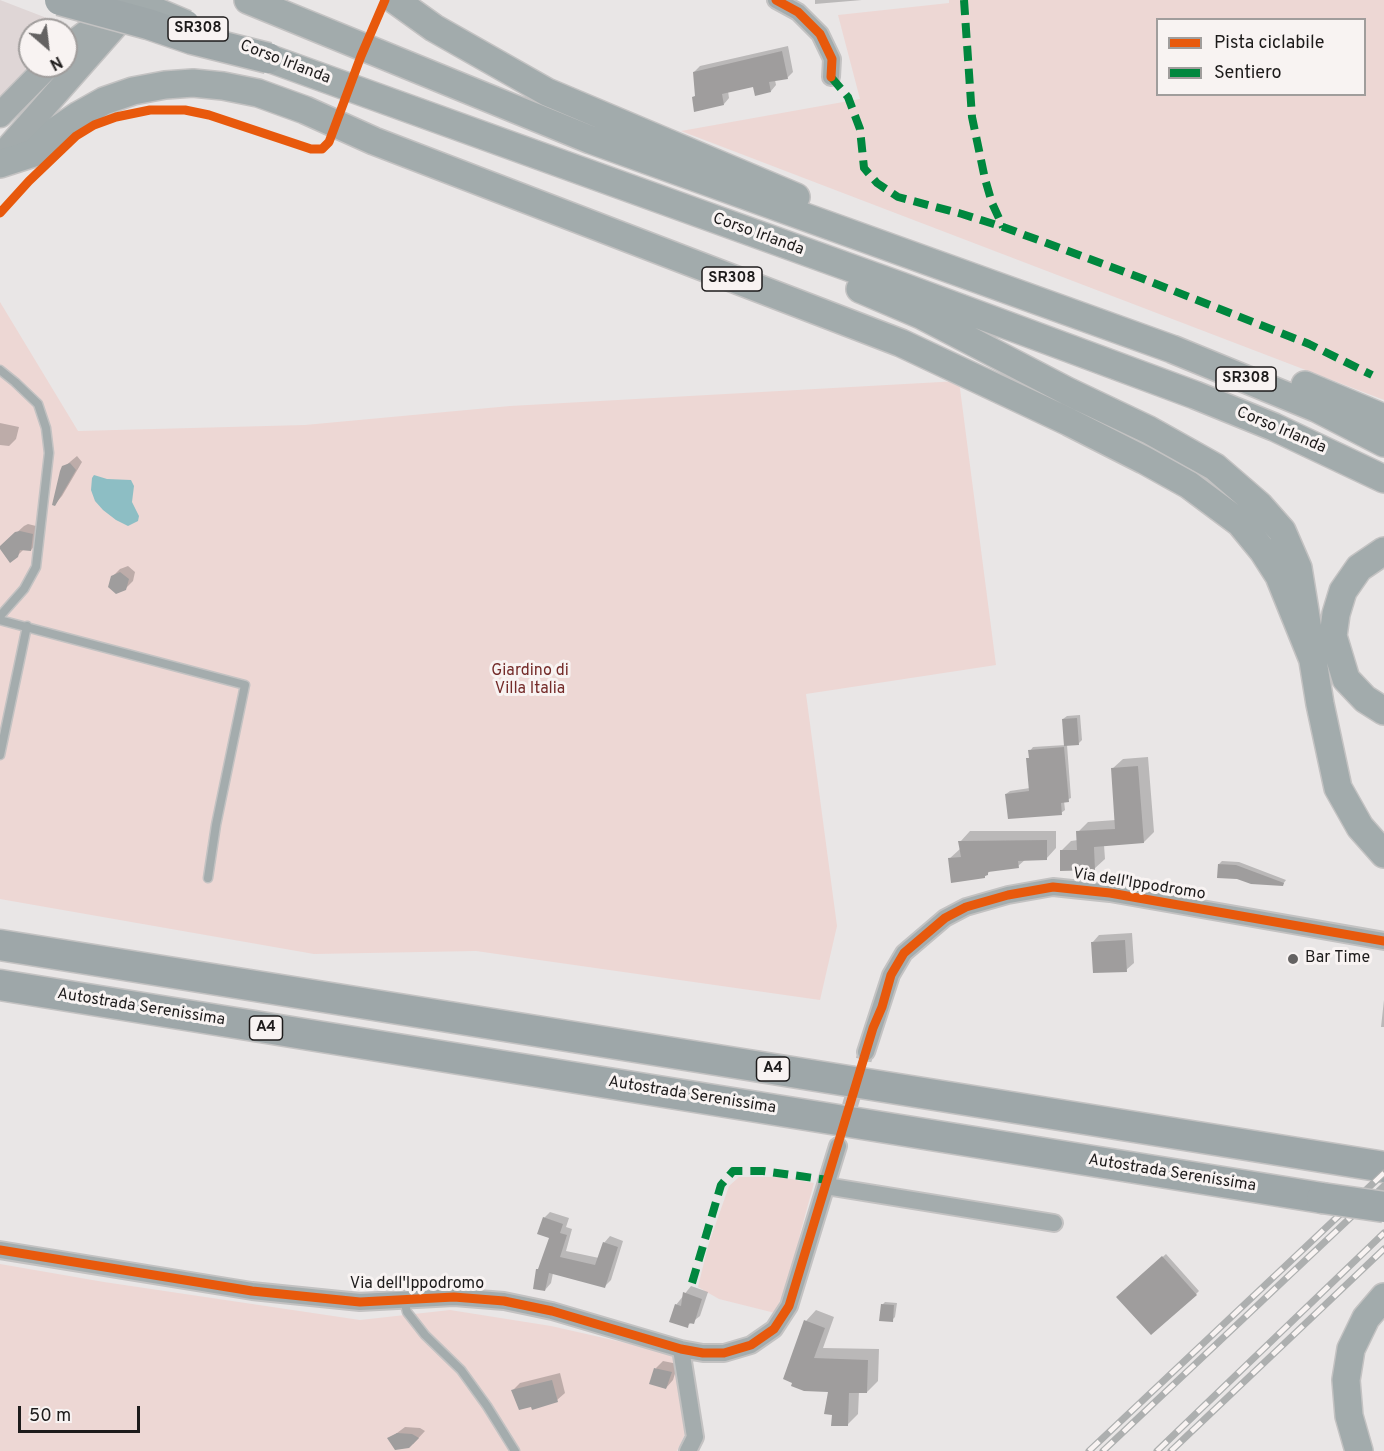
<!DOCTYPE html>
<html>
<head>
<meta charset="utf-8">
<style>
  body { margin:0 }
  #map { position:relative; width:1384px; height:1451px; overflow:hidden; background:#e9e6e6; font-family:Overpass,sans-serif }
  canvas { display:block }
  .legend { position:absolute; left:1156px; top:18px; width:210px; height:78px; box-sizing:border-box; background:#f8f3f2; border:2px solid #a09d9c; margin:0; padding:8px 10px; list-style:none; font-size:18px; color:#1d1b1b }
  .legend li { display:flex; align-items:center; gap:12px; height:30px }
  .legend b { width:30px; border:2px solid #a09d9c }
  .north { position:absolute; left:18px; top:18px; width:60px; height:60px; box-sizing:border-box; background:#f8f3f2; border:2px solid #a09d9c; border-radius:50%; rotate:152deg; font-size:16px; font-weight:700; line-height:24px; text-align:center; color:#1d1b1b }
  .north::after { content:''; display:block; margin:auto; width:21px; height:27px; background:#646262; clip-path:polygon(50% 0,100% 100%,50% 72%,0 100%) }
  .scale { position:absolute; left:18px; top:1406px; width:122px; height:27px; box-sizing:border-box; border:3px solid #1d1b1b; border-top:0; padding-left:8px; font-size:18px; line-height:21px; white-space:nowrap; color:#1d1b1b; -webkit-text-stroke:4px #f8f3f2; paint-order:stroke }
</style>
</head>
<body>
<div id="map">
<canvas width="1384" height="1451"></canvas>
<ul class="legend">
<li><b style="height:8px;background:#e8590c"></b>Pista ciclabile</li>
<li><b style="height:8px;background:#00873e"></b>Sentiero</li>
</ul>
<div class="north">N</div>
<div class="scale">50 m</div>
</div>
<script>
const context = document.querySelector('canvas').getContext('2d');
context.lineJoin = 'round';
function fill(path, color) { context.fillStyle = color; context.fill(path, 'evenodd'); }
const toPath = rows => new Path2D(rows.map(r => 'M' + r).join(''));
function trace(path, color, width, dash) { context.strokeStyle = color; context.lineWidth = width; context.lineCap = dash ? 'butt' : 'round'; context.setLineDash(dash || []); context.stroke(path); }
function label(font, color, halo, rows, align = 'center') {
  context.font = font + ' Overpass,sans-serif'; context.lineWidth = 6; context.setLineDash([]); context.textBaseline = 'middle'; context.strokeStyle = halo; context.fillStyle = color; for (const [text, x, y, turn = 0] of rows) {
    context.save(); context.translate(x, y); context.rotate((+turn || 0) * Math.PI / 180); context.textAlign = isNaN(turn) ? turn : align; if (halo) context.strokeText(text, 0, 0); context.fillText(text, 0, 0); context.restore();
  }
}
fill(toPath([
  [0,0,70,27,66,32,66,30,30,30,30,66,35,66,0,104]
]), '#dfd6d6');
fill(toPath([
  [949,0,1384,0,1384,400,681,131,860,99,838,15,949,3],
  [1158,20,1364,20,1364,94,1158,94],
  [0,302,78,431,305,425,510,406,959,381,996,665,806,694,837,926,820,1000,476,951,314,954,0,899],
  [739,1177,779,1177,814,1183,800,1234,795,1265,775,1313,719,1299,698,1287,708,1246,729,1186],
  [0,1264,104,1282,360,1320,450,1310,551,1326,657,1350,676,1358,686,1432,677,1451,0,1451]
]), '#edd7d4');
fill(toPath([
  [94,475,107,479,131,480,134,486,132,502,139,516,138,521,128,526,116,520,103,510,95,501,91,490,92,478]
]), '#8dbec4');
fill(toPath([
  [815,0,862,0,815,4],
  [788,46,793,72,787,78,775,80,776,85,771,91,754,85,728,91,729,98,724,104,696,95,694,72,700,66],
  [0,423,19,427,16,439,9,446,0,445],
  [77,456,82,462,62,496,55,504,64,467],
  [28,524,40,527,38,542,31,550,24,549,17,556,1,547,24,526],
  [128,566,135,572,133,581,125,589,112,577,120,569],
  [1080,715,1082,740,1078,744,1067,745,1071,798,1064,801,1065,810,1061,813,1006,794,1010,791,1030,788,1028,759,1030,756,1030,751,1033,747,1066,745,1063,719,1067,716],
  [1148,757,1154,832,1144,842,1104,845,1105,859,1094,869,1061,851,1071,841,1078,840,1078,832,1088,822,1116,820,1112,769,1123,759],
  [970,831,1056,831,1056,848,1046,859,1026,859,1018,866,991,870,985,876,949,859,960,849,960,842],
  [1222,861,1239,862,1286,880,1283,884,1219,864],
  [1132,933,1134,963,1126,970,1092,943,1099,935],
  [1384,1000,1384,1027,1381,1027],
  [550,1212,569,1218,566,1227,572,1229,566,1251,599,1258,604,1243,610,1236,623,1241,611,1280,604,1287,553,1273,551,1283,545,1290,551,1237,544,1218],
  [1166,1254,1199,1291,1196,1294,1118,1297],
  [691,1286,708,1292,700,1316,687,1326,676,1305],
  [885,1302,897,1303,895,1317,892,1320,882,1305],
  [816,1310,834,1317,823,1348,879,1349,878,1381,867,1392,859,1391,858,1414,847,1425,833,1414,830,1390,804,1389,806,1321],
  [663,1361,678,1364,673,1380,666,1388,656,1368],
  [560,1373,565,1393,557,1400,531,1405,513,1390,520,1383],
  [405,1427,420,1428,425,1431,413,1444,389,1439]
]), '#0003');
fill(toPath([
  [782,51,788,79,769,82,771,92,755,96,753,87,722,94,724,105,694,112,692,97,695,96,693,72],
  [70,463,76,470,55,506,52,505,60,471,62,466],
  [20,531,33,534,31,551,20,550,18,557,10,563,0,549,0,546,15,532],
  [120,572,129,579,126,590,116,594,108,587,111,576],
  [1077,718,1079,745,1064,746,1062,719],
  [1064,747,1069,802,1061,803,1062,815,1008,819,1005,794,1029,791,1026,758,1029,758,1028,750],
  [1138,766,1144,843,1094,847,1095,870,1060,871,1060,850,1077,850,1076,831,1115,829,1111,768],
  [1047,840,1047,860,1018,861,1019,868,988,872,988,875,985,876,985,878,951,883,948,858,961,857,958,841],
  [1218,864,1236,865,1284,883,1283,886,1251,884,1237,879,1217,878],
  [1125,940,1127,972,1093,973,1091,942],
  [543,1217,563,1224,560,1233,567,1235,560,1257,595,1265,603,1242,618,1247,605,1288,549,1273,545,1291,533,1289,536,1269,538,1269,549,1238,537,1234],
  [1162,1256,1197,1295,1151,1335,1116,1297],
  [683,1292,702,1299,694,1324,689,1323,688,1328,669,1322,675,1304,681,1306],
  [881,1304,894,1305,893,1322,879,1321],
  [804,1320,825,1328,814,1358,868,1360,867,1393,849,1393,848,1426,831,1426,832,1415,824,1414,828,1392,804,1391,791,1386,792,1383,783,1379],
  [654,1368,672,1372,666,1389,649,1384],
  [552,1380,558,1402,532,1410,531,1407,519,1410,511,1390],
  [397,1433,412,1434,419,1438,409,1448,395,1450,387,1438]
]), '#9f9d9d');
trace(toPath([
  [843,1129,866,1052]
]), '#c0bdbd', 16, [16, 8]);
const service = toPath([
  [0,370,15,382,38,404,46,428,49,453,36,567,24,589,0,616],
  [0,620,245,685,216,825,208,878],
  [0,755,27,626],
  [404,1300,407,1312,425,1335,461,1370,487,1406,515,1451]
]);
const minor = toPath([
  [776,0,798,12,820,34,832,59,831,77],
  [866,1052,891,975,904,953,945,918,966,907,1008,895,1053,887,1110,893,1384,941],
  [826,1186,1054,1223],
  [0,1250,252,1291,360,1302,454,1297,504,1301,552,1311,681,1349,703,1353,724,1353,751,1345,774,1329,789,1306,838,1146],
  [681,1349,695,1437,688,1451]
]);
const secondary = toPath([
  [66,48,116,10],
  [0,115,48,66],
  [0,157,133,6]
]);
const trunk = toPath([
  [248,0,591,140,1172,349,1316,408,1384,443],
  [395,0,434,28,547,92,796,197],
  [268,58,901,286,1195,395,1274,427,1384,479],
  [0,164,34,153,57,130,79,115,104,101,133,91,165,85,193,83,223,86,258,93,305,110,374,141,901,343,1069,422,1144,460,1189,485,1240,523,1263,551,1279,576,1313,660],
  [860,289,921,315,1067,391,1149,430,1215,467,1259,505,1282,531,1298,568,1320,704,1338,788,1360,827,1384,854],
  [1305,385,1384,418],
  [1384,551,1359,568,1343,591,1336,614,1333,636,1346,679,1365,699,1384,711],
  [1359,1451,1349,1416,1346,1380,1351,1349,1366,1318,1384,1297]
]);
const motorway = toPath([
  [0,945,1384,1167],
  [0,985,1322,1198]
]);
trace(service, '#c3c2c2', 11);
trace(minor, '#c3c2c2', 20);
trace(secondary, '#c3c2c2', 27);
trace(trunk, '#c3c2c2', 30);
trace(motorway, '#c3c2c2', 33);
trace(service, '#a4acad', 8);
trace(minor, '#a4acad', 16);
trace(secondary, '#a3abac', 24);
trace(trunk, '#a2abac', 27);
trace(motorway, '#9ea7a9', 30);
const rail = toPath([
  [1089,1451,1384,1173],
  [1103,1451,1384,1186],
  [1157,1451,1384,1233],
  [1171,1451,1384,1249]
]);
trace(rail, '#adafaf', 7);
trace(rail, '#f8f3f2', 4.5, [14]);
const trunkBridge = toPath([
  [129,0,186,24]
]);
const motorwayBridge = toPath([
  [60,0,148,24,192,39,268,58],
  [1322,1198,1384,1207]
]);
trace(trunkBridge, '#c3c2c2', 30, []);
trace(motorwayBridge, '#c3c2c2', 33, []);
trace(trunkBridge, '#a2abac', 27);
trace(motorwayBridge, '#9ea7a9', 30);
trace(toPath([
  [964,0,972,117,985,179,992,203,1003,227],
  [831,77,848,97,860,129,864,168,877,183,898,197,962,214,1003,227,1141,278,1309,344,1372,375],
  [692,1283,721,1185,733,1171,763,1171,828,1180]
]), '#00873e', 8, [15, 8]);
trace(toPath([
  [776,0,798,12,820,34,832,59,831,77],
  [0,213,29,181,76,136,94,125,116,117,150,110,185,110,209,115,311,149,322,149,329,142,361,56,385,0],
  [0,1250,252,1291,360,1302,454,1297,504,1301,552,1311,681,1349,703,1353,724,1353,751,1345,774,1329,789,1306,873,1028,882,1007,891,975,904,953,945,918,966,907,1008,895,1053,887,1110,893,1384,941]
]), '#e8590c', 9);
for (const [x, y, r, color] of [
  [1293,959,6,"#646262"]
]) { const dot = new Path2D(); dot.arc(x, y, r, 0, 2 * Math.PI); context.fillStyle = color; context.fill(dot); trace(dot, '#f8f3f2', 2); }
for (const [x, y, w] of [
  [198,29,60],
  [732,279,60],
  [1246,379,60],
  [266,1028,33],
  [773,1069,33]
]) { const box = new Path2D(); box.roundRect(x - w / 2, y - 12, w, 24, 4.5); context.fillStyle = '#f8f3f2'; context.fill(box); trace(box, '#1d1b1b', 1.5); }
label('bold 15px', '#1d1b1b', null, [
  ["SR308",198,29],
  ["SR308",732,279],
  ["SR308",1246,379],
  ["A4",266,1028],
  ["A4",773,1069]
]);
label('16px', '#1d1b1b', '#f8f3f2', [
  ["Corso Irlanda",285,63,21],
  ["Corso Irlanda",758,235,20],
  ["Corso Irlanda",1281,431,23],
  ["Via dell'Ippodromo",1139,885,9],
  ["Autostrada Serenissima",141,1008,9],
  ["Autostrada Serenissima",692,1096,9],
  ["Autostrada Serenissima",1172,1174,9],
  ["Via dell'Ippodromo",417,1285]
]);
label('16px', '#742b29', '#f8f3f2', [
  ["Giardino di",530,672],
  ["Villa Italia",530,690]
]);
label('16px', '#1d1b1b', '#f8f3f2', [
  ["Bar Time",1305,959]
], 'left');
</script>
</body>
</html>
